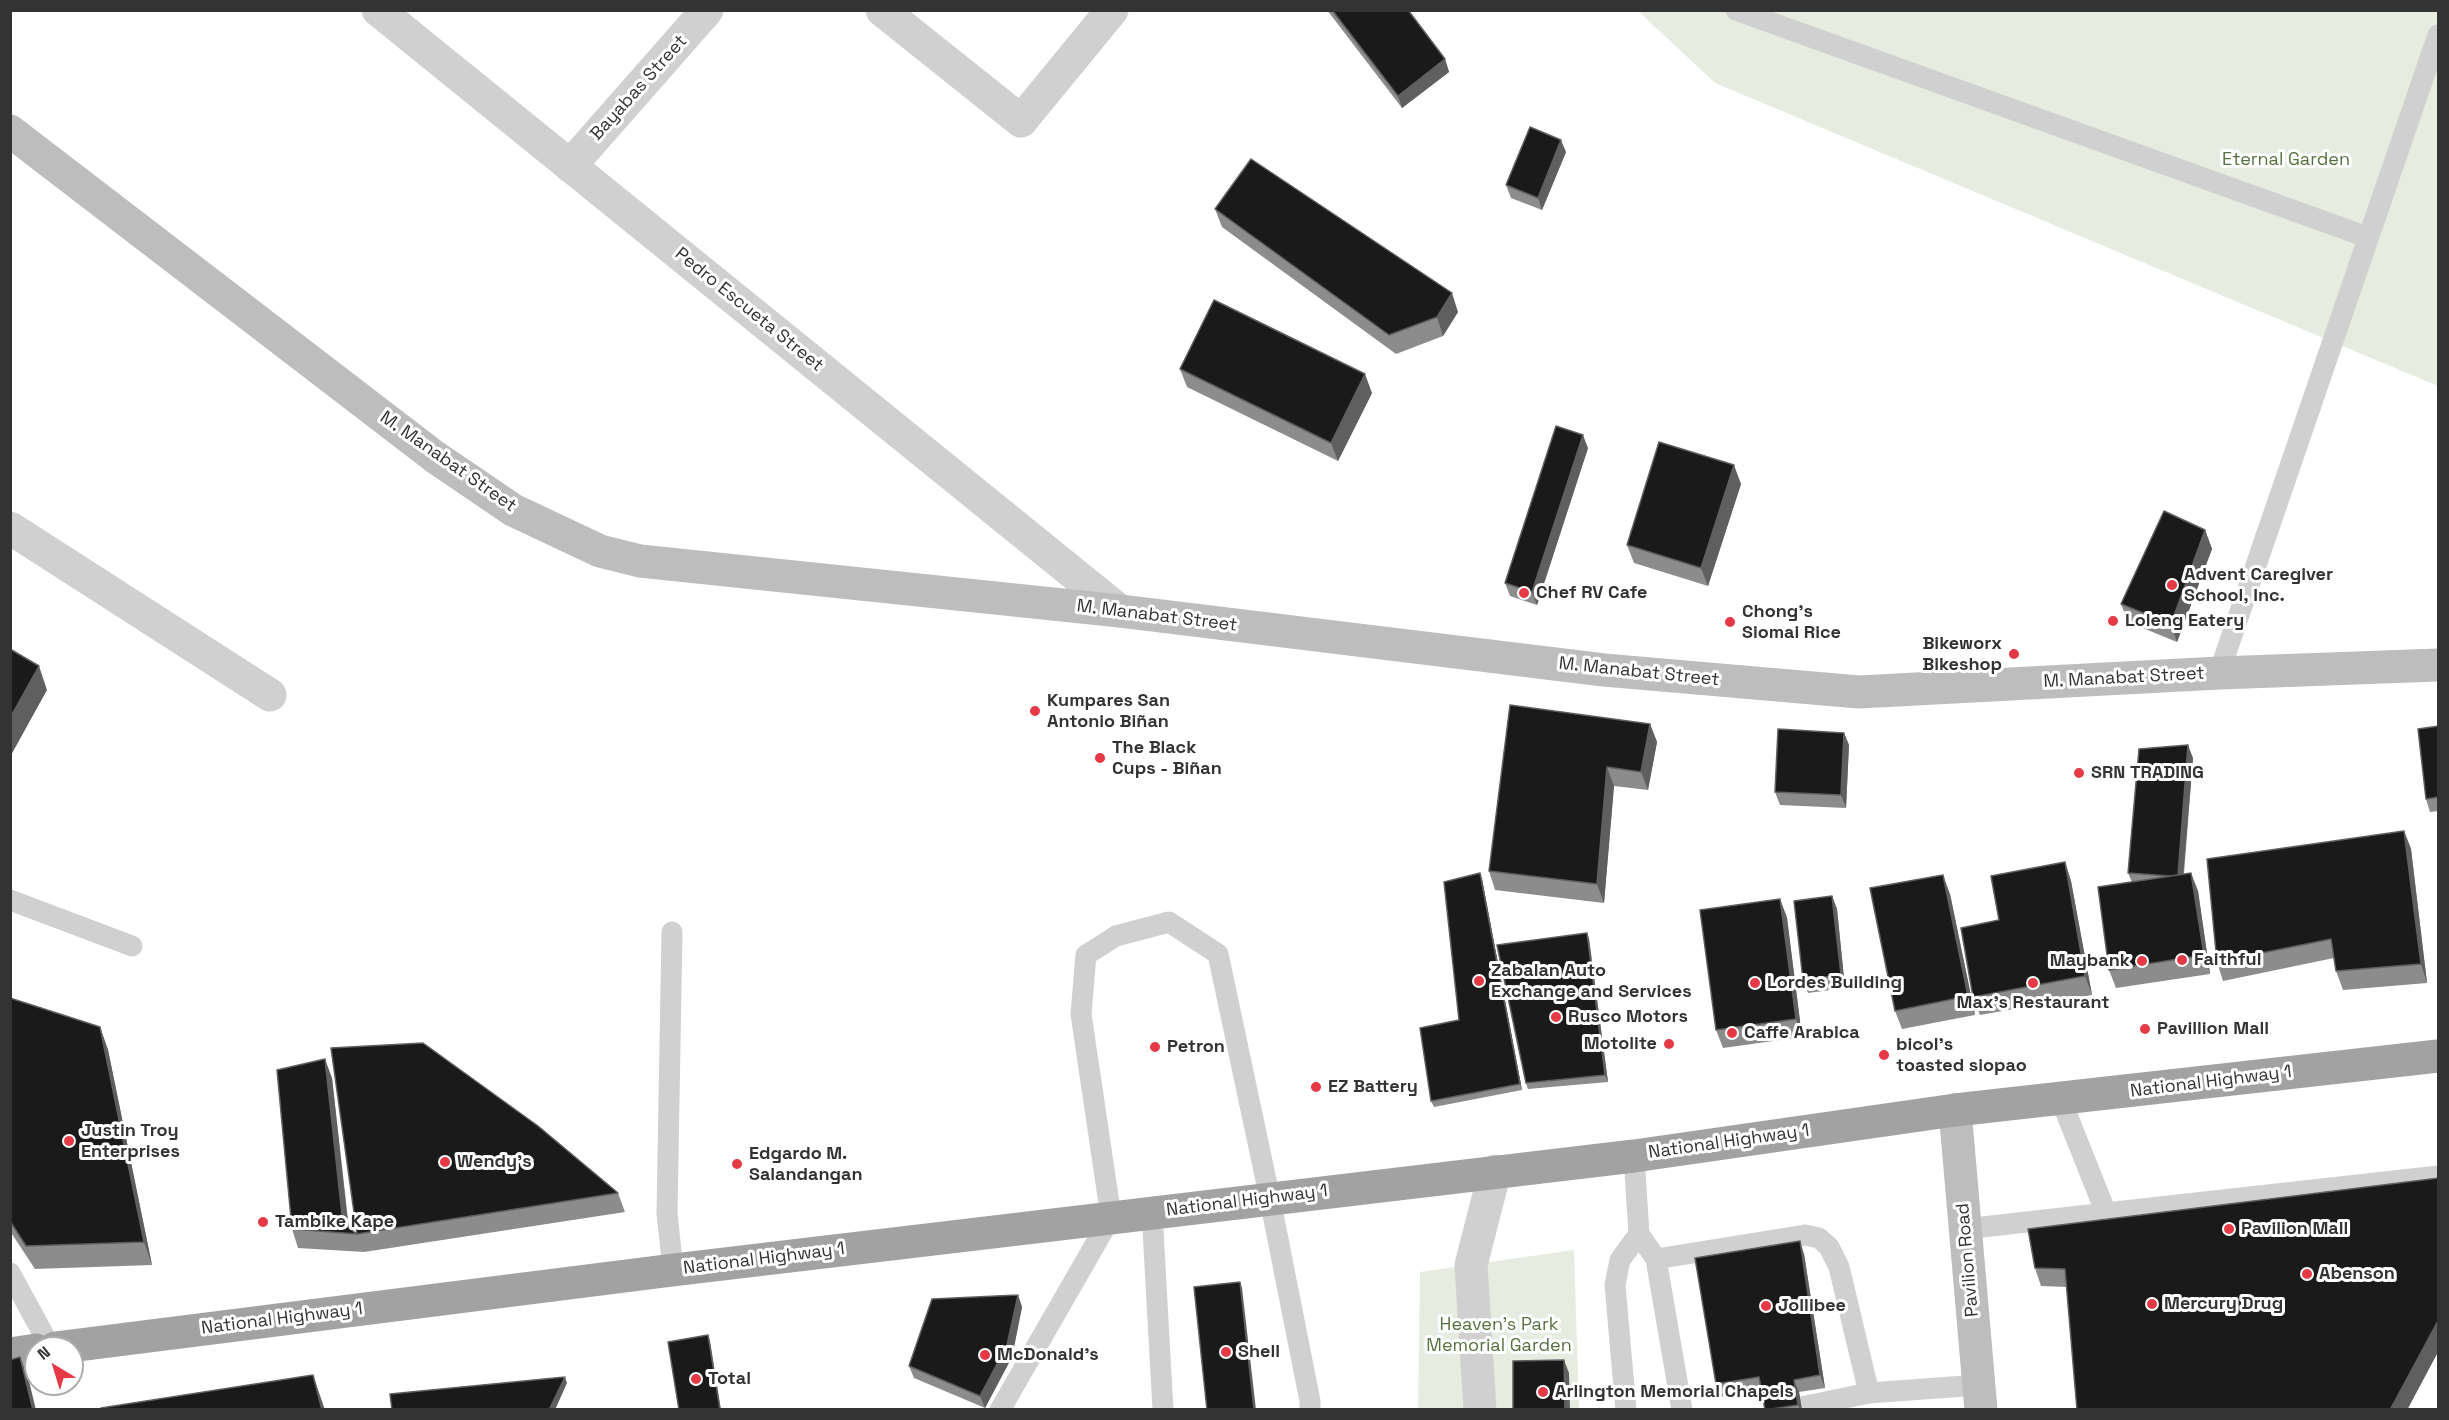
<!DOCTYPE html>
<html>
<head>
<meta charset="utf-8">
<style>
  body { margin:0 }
  #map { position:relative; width:2449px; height:1420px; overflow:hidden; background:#fff; font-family:"Space Grotesk",sans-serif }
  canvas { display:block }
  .frame { position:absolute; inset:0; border:12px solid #333; pointer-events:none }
  .north { position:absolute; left:24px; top:1336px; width:60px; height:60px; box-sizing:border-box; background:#fff; border:2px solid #adadad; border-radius:50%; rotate:322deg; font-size:16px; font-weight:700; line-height:24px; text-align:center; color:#333 }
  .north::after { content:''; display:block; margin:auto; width:21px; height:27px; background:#e63946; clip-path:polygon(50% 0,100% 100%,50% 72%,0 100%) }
</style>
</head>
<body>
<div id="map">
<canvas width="2449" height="1420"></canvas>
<div class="frame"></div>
<div class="north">N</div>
</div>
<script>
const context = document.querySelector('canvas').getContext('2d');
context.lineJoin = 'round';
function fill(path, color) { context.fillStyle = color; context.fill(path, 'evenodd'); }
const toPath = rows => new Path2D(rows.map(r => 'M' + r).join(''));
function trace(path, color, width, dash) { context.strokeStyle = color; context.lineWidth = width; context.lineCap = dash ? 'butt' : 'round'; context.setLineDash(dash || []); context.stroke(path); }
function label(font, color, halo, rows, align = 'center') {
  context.font = font + ' "Space Grotesk",sans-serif'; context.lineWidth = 6; context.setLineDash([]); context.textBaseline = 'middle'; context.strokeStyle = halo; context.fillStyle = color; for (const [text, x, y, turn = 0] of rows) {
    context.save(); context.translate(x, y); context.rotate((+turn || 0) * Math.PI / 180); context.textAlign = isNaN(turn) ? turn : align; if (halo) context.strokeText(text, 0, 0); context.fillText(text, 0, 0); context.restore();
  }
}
fill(toPath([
  [1638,11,2438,11,2438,386,1715,83],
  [1574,1250,1579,1409,1418,1410,1420,1272]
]), '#e6ecdf');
trace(toPath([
  [1736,10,2367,237],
  [2219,673,2438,35],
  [10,900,132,946],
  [672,932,667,1213,673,1270],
  [2061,1100,2106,1213,2438,1176],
  [1634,1156,1639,1234,1656,1259,1682,1410],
  [1152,1212,1163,1410],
  [1965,1229,2106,1213],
  [1656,1259,1805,1235,1819,1238,1829,1247,1839,1267,1869,1393],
  [10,1273,51,1348],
  [1801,1407,1869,1393,1978,1385],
  [1000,1410,1111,1217,1081,1014,1086,955,1116,936,1169,922,1218,954,1270,1199,1310,1401,1310,1410],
  [1626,1410,1615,1285,1620,1260,1639,1234]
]), '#d0d0d0', 21);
trace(toPath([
  [882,10,1021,121,1112,10],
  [570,166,707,10],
  [10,528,270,695],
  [1480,1410,1471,1265,1495,1171]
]), '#d0d0d0', 33);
trace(toPath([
  [378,10,1120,611]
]), '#d0d0d0', 33);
trace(toPath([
  [10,131,435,457,513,510,600,551,640,561,1120,611,1604,670,1859,692,2219,673,2438,665],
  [1955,1110,1981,1410]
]), '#bdbdbd', 33);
trace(toPath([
  [55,1348,673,1270,1634,1156,1955,1110,2438,1056],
  [10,1354,36,1350]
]), '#a2a2a2', 33);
fill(toPath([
  [1327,10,1408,10,1445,59,1449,72,1402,108],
  [1566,152,1542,210,1511,198,1506,185],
  [1215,209,1458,312,1443,336,1396,354,1222,227],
  [1180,369,1372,393,1338,461,1187,387],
  [1588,448,1537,605,1510,596,1505,583],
  [1741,484,1708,586,1634,563,1627,545],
  [2205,530,2212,549,2177,642,2128,622,2121,604],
  [1650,724,1657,742,1648,790,1614,786,1604,903,1495,890,1489,871],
  [2439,726,2439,811,2430,812,2426,799],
  [1844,733,1849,745,1846,808,1780,805,1775,792],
  [2193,758,2184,874,2198,891,2210,974,2116,988,2109,970,2132,882,2128,873],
  [2404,831,2411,849,2427,983,2343,990,2336,971,2334,958,2223,981,2217,962],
  [2065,862,2071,881,2092,995,1980,1015,1973,997,1999,920],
  [1480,873,1482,879,1522,1090,1434,1107,1431,1101,1459,1020],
  [1950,894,1975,1015,1902,1029,1895,1011],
  [1832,896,1837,909,1845,988,1808,993,1803,980],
  [1780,899,1787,918,1802,1037,1723,1048,1716,1030],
  [1587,933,1589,939,1608,1082,1528,1089,1526,1083],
  [10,998,100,1027,108,1050,152,1265,35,1269,10,1231],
  [332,1078,349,1228,357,1234,618,1193,625,1212,364,1252,298,1248,292,1229],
  [2439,1178,2439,1350,2407,1410,2067,1287,2041,1286,2035,1268],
  [1804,1254,1825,1388,1799,1392,1802,1410,1765,1410,1762,1390,1720,1397,1716,1384],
  [1018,1295,1022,1307,1012,1357,985,1408,914,1378,909,1366]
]), '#8c8c8c');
fill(toPath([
  [1445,59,1449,72,1402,108,1398,96],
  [1561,140,1566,152,1542,210,1538,198],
  [1452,293,1458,312,1443,336,1437,317],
  [1365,374,1372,393,1338,461,1331,443],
  [1583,435,1588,448,1537,605,1532,592],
  [1734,465,1741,484,1708,586,1701,568],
  [2205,530,2212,549,2177,642,2171,624],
  [39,666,47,690,10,757,10,718],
  [1650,724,1657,742,1648,790,1641,772],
  [1844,733,1849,745,1846,808,1841,795],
  [2188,745,2193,758,2182,889,2178,877],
  [1607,767,1614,786,1604,903,1597,884],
  [2404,831,2411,849,2427,983,2421,964],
  [2065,862,2071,881,2092,995,2085,976],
  [1480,873,1482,879,1522,1090,1520,1084],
  [2191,873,2198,891,2210,974,2204,955],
  [1943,875,1950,894,1975,1015,1968,996],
  [1832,896,1837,909,1845,988,1841,975],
  [1780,899,1787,918,1802,1037,1796,1019],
  [1587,933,1589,939,1608,1082,1605,1075],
  [100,1027,108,1050,152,1265,144,1242],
  [325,1059,332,1078,349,1233,343,1224],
  [1800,1241,1804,1254,1825,1388,1820,1375],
  [1240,1282,1242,1288,1256,1410,1254,1410],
  [1018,1295,1022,1307,1012,1357,985,1408,980,1396],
  [2439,1319,2439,1350,2407,1410,2390,1410],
  [708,1335,710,1341,721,1410,720,1410],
  [20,1357,29,1381,36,1410,33,1410],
  [1564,1360,1569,1373,1570,1410,1565,1410],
  [313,1375,325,1410,322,1410],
  [565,1377,567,1383,555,1410,549,1410],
  [1794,1380,1799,1392,1802,1410,1800,1410,1798,1405]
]), '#5f5f5f');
const building = toPath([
  [1332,10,1408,10,1445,59,1398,96,1332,10],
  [1530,127,1561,140,1538,198,1506,185,1530,127],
  [1251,159,1452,293,1437,317,1389,335,1215,209,1251,159],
  [1214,300,1365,374,1331,443,1180,369,1214,300],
  [1556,426,1583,435,1532,592,1505,583,1556,426],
  [1659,442,1734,465,1701,568,1627,545,1659,442],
  [2164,511,2205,530,2171,624,2121,604,2164,511],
  [10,649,39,666,10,718,10,649],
  [1510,705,1650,724,1641,772,1607,767,1597,884,1489,871,1510,705],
  [2439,726,2439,797,2426,799,2418,729,2439,726],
  [1778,729,1844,733,1841,795,1775,792,1778,729],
  [2188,745,2178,875,2170,876,2128,873,2139,749,2188,745],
  [2404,831,2421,964,2336,971,2331,939,2217,962,2207,859,2404,831],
  [2065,862,2085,976,1973,997,1961,928,1999,920,1991,876,2065,862],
  [1480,873,1520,1084,1431,1101,1420,1028,1459,1020,1444,882,1480,873],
  [2191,873,2204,955,2109,970,2098,887,2191,873],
  [1943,875,1968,996,1895,1011,1870,888,1943,875],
  [1832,896,1841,975,1803,980,1794,901,1832,896],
  [1780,899,1796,1019,1716,1030,1700,910,1780,899],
  [1587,933,1605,1075,1526,1083,1497,945,1587,933],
  [10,998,100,1027,144,1242,26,1246,10,1221,10,998],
  [423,1043,538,1126,618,1193,357,1234,331,1048,423,1043],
  [325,1059,343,1224,357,1234,292,1229,277,1070,325,1059],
  [2439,1178,2439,1319,2390,1410,2077,1410,2065,1269,2035,1268,2028,1229,2439,1178],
  [1800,1241,1820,1375,1794,1380,1798,1405,1765,1410,1759,1377,1716,1384,1695,1258,1800,1241],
  [1240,1282,1254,1410,1207,1410,1194,1287,1240,1282],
  [1018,1295,1007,1345,980,1396,909,1366,932,1299,1018,1295],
  [708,1335,720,1410,679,1410,668,1342,708,1335],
  [20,1357,33,1410,10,1410,10,1360,20,1357],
  [1564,1360,1565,1410,1513,1410,1513,1361,1564,1360],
  [313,1375,322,1410,101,1410,101,1408,313,1375],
  [565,1377,549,1410,392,1410,390,1394,565,1377]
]);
fill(building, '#1a1a1a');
trace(building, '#5f5f5f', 1.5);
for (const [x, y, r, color] of [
  [2172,585,6,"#e63946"],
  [1524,593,6,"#e63946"],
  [2113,621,6,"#e63946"],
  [1730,622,6,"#e63946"],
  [2014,654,6,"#e63946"],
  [1035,711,6,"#e63946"],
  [1100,758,6,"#e63946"],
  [2079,773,6,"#e63946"],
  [2182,960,6,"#e63946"],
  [2142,961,6,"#e63946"],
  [1479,981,6,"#e63946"],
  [1755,983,6,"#e63946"],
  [2033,983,6,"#e63946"],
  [1556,1017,6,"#e63946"],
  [2145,1029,6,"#e63946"],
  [1732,1033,6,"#e63946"],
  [1669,1044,6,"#e63946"],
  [1155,1047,6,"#e63946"],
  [1884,1055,6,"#e63946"],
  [1316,1087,6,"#e63946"],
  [69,1141,6,"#e63946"],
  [445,1162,6,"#e63946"],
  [737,1164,6,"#e63946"],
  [263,1222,6,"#e63946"],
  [2229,1229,6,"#e63946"],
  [2307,1274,6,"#e63946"],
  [2152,1304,6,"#e63946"],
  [1766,1306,6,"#e63946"],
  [1226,1352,6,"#e63946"],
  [985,1355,6,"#e63946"],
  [696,1379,6,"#e63946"],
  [1543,1392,6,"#e63946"]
]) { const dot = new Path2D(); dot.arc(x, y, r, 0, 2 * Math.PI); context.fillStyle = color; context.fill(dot); trace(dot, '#fff', 2); }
label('18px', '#333', '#fff', [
  ["Bayabas Street",639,88,-48],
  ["Pedro Escueta Street",749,310,39],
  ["M. Manabat Street",448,462,35],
  ["M. Manabat Street",1157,616,7],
  ["M. Manabat Street",1639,672,6],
  ["M. Manabat Street",2124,678,-3],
  ["National Highway 1",2211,1082,-7],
  ["National Highway 1",1729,1142,-8],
  ["National Highway 1",1247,1201,-7],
  ["National Highway 1",764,1259,-7],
  ["Pavilion Road",1968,1260,-95],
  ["National Highway 1",282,1319,-7]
]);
label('18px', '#56703f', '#fff', [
  ["Eternal Garden",2286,160],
  ["Heaven's Park",1499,1325],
  ["Memorial Garden",1499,1346]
]);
label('bold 18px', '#333', '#fff', [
  ["Advent Caregiver",2184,575],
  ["School, Inc.",2184,596],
  ["Chef RV Cafe",1536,593],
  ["Chong's",1742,612],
  ["Siomai Rice",1742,633],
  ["Loleng Eatery",2125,621],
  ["Bikeworx",2002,644,"right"],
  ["Bikeshop",2002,665,"right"],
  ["Kumpares San",1047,701],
  ["Antonio Biñan",1047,722],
  ["The Black",1112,748],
  ["Cups - Biñan",1112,769],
  ["SRN TRADING",2091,773],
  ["Faithful",2194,960],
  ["Maybank",2130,961,"right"],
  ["Zabalan Auto",1491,971],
  ["Exchange and Services",1491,992],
  ["Lordes Building",1767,983],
  ["Max's Restaurant",2033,1003,"center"],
  ["Rusco Motors",1568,1017],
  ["Pavillion Mall",2157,1029],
  ["Caffe Arabica",1744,1033],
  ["Motolite",1657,1044,"right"],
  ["bicol's",1896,1045],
  ["toasted siopao",1896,1066],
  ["Petron",1167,1047],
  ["EZ Battery",1328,1087],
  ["Justin Troy",81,1131],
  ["Enterprises",81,1152],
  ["Edgardo M.",749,1154],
  ["Salandangan",749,1175],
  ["Wendy's",457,1162],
  ["Tambike Kape",275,1222],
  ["Pavilion Mall",2241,1229],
  ["Abenson",2319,1274],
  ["Mercury Drug",2164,1304],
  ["Jollibee",1778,1306],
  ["Shell",1238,1352],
  ["McDonald's",997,1355],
  ["Total",708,1379],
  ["Arlington Memorial Chapels",1555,1392]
], 'left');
</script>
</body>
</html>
